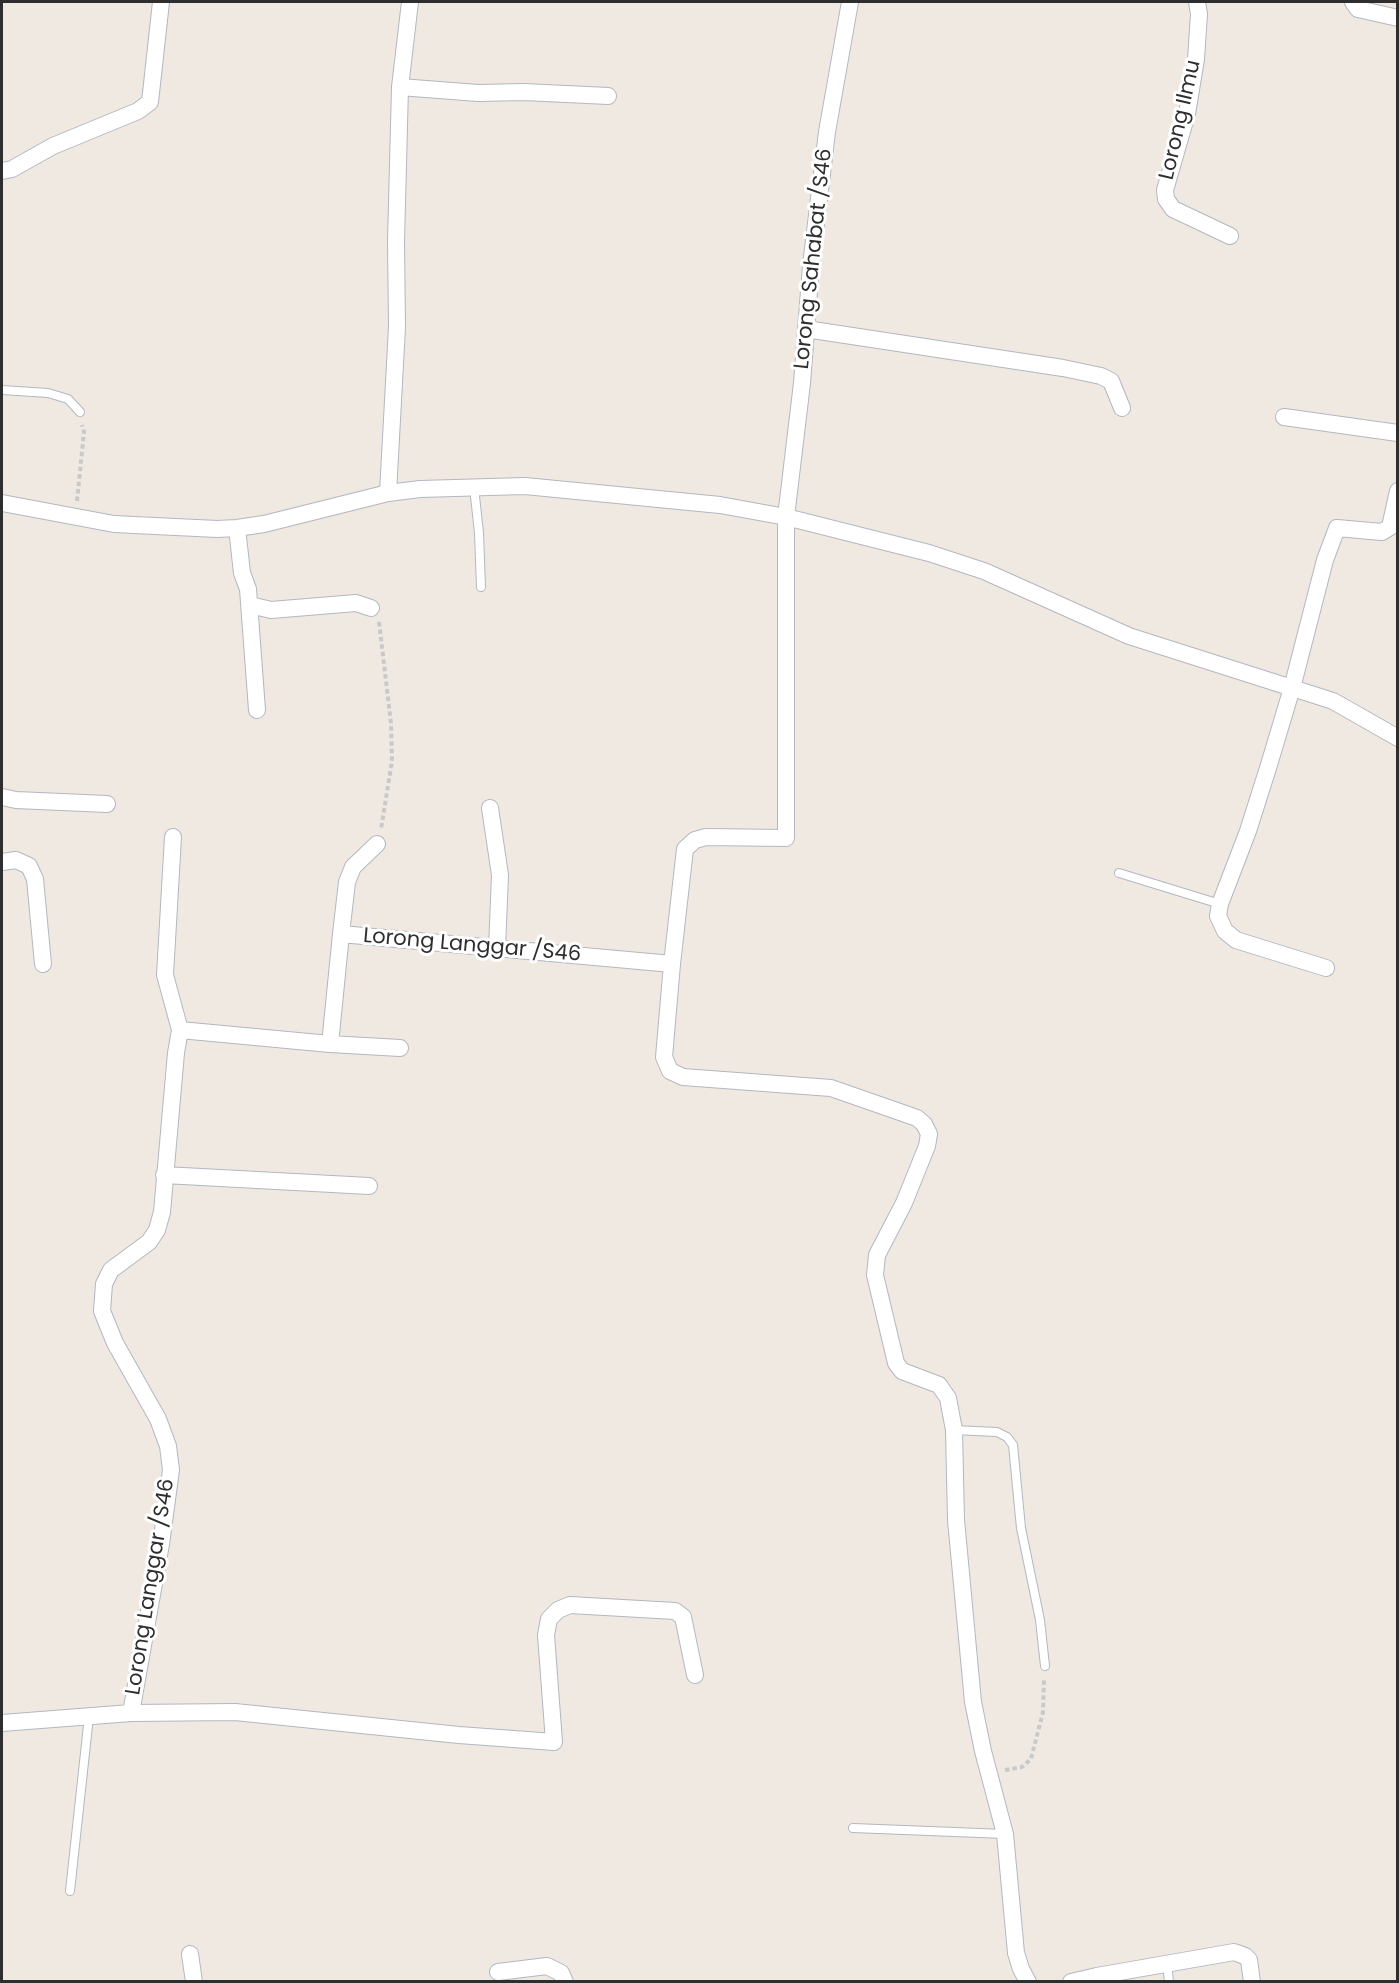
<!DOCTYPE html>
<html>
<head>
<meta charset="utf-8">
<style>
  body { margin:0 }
  #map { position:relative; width:1399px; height:1983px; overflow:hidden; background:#efe9e1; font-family:Poppins,sans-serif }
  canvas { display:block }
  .frame { position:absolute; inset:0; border:3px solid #2e2e2e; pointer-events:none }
</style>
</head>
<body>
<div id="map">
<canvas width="1399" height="1983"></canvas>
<div class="frame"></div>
</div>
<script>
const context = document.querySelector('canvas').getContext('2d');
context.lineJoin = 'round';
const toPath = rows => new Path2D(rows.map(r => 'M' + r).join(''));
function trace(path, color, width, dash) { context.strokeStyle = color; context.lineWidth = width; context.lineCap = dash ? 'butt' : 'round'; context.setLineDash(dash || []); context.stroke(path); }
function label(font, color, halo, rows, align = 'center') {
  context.font = font + ' Poppins,sans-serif'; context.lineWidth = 6; context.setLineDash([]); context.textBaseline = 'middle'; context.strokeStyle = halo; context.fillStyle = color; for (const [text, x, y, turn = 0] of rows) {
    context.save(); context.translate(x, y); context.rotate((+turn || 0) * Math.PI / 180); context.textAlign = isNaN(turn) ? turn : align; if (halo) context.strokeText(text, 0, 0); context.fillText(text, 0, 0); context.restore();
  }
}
const lane = toPath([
  [2,390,48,393,68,399,80,412],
  [474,487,479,533,481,587],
  [1119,873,1220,904],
  [954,1430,997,1432,1007,1437,1013,1445,1021,1528,1040,1620,1045,1666],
  [853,1828,1005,1834],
  [70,1891,89,1716],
  [1167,1963,1169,1982]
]);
const street = toPath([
  [850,2,827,132,811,265,802,383,786,517,786,838,706,837,695,840,685,849,672,964,664,1057,670,1071,683,1077,831,1088,917,1118,924,1124,929,1134,927,1146,904,1203,877,1255,875,1275,896,1363,902,1371,939,1385,948,1398,954,1430,956,1520,973,1702,983,1751,1005,1834,1016,1953,1021,1969,1028,1982],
  [1197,2,1199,14,1196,59,1187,114,1165,190,1166,199,1173,209,1230,236],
  [1353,2,1358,9,1398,18],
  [400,87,478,93,524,92,608,96],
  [2,171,12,169,53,146,138,111,150,102,161,2],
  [806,329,1063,368,1101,376,1111,381,1122,408],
  [1284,417,1398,433],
  [388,493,397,327,396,242,400,87,410,2],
  [2,503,114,524,217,529,237,528,264,524,388,493,420,489,525,486,720,505,786,517,929,553,984,571,1129,636,1333,701,1398,738],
  [237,528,242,573,248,589,257,710],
  [250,605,271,610,356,603,371,608],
  [2,797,16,800,107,804],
  [490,808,500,875,497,948],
  [173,837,165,975,180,1030],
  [2,862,16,860,29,866,35,879,43,964],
  [341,934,347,882,353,867,377,844],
  [1326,968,1236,940,1225,931,1218,916,1220,904,1248,831,1268,768,1292,688,1325,560,1337,528,1382,532,1390,527,1398,491],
  [330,1044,400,1048],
  [164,1175,369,1186],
  [131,1713,161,1544,171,1470,168,1446,158,1419,115,1343,102,1311,104,1284,111,1270,149,1242,157,1230,162,1212,176,1053,180,1030,330,1044,341,934,672,964],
  [2,1723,131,1713,235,1712,459,1735,554,1742,546,1635,549,1619,558,1610,570,1605,675,1611,683,1617,695,1675],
  [190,1954,194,1982],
  [498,1972,547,1966,561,1973,565,1982],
  [1097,1976,1234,1952,1245,1956,1249,1960,1252,1982],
  [1071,1982,1097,1976,1097,1982]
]);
trace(lane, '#b4b7c1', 10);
trace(street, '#b4b7c1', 18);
trace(toPath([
  [77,501,84,432,82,425],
  [379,622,391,723,392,761,381,829],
  [1005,1770,1022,1767,1031,1759,1043,1712,1044,1678]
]), '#c9c9c9', 4, [4.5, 3]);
trace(lane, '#fff', 8);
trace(street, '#fff', 16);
label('21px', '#2e2e2e', '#fff', [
  ["Lorong Ilmu",1181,120,-77],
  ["Lorong Sahabat /S46",814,259,-84],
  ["Lorong Langgar /S46",472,946,5],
  ["Lorong Langgar /S46",151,1587,-81]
]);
</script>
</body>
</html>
